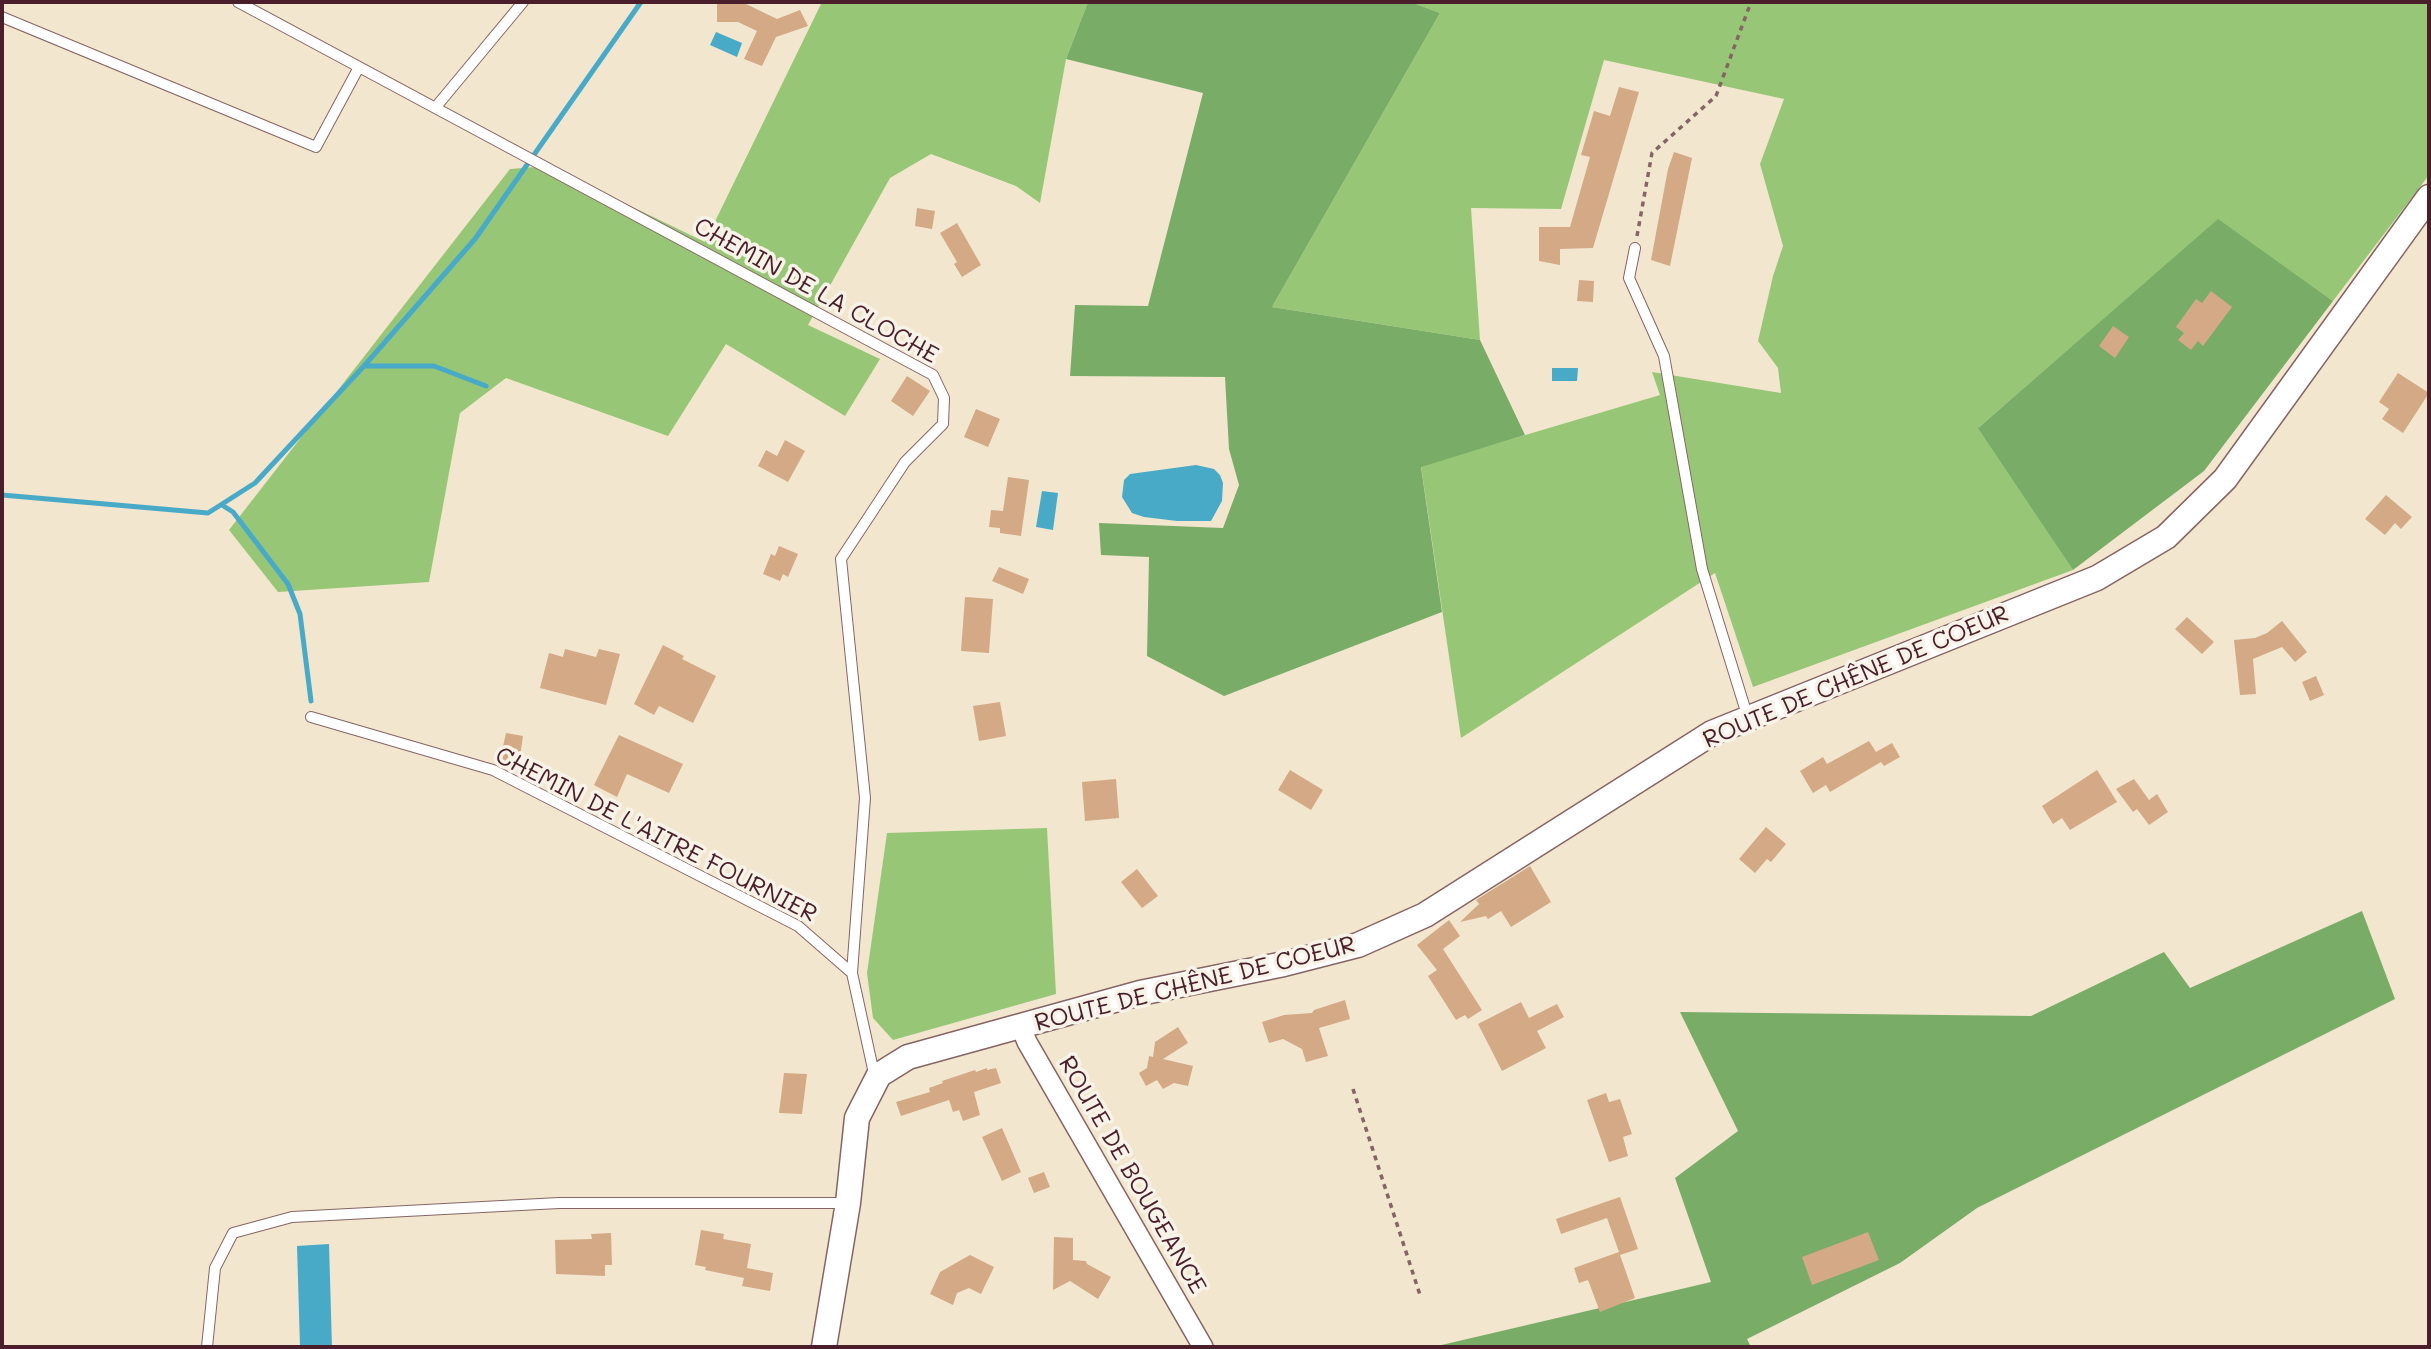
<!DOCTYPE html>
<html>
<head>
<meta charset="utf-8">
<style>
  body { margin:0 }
  #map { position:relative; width:2431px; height:1349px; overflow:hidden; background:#f3e6cf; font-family:Mali,sans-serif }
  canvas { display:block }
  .frame { position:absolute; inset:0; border:4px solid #4a1f2b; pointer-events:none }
</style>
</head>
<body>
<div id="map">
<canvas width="2431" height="1349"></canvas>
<div class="frame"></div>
</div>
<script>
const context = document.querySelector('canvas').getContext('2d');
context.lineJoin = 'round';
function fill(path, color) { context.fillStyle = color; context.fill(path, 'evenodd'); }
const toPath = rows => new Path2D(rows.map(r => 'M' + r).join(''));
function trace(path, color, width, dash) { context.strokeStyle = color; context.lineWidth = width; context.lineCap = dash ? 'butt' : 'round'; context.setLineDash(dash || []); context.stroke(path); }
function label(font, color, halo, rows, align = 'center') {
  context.font = font + ' Mali,sans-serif'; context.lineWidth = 7; context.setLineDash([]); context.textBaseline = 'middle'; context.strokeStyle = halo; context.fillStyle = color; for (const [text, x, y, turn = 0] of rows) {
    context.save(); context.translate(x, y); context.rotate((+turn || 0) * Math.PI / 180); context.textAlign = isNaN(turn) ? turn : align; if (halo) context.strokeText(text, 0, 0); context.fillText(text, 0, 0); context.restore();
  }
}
fill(toPath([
  [822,2,1088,2,1066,59,1040,203,1016,186,931,154,890,178,808,325,880,359,845,416,726,344,668,436,506,378,460,413,429,582,278,592,229,530,510,169,548,166,705,242],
  [1411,2,2429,2,2429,175,2333,301,2218,220,1979,427,2073,570,1753,687,1715,573,1461,738,1421,466,1660,395,1652,372,1781,393,1778,368,1758,341,1773,276,1783,246,1760,164,1784,99,1604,60,1561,209,1471,208,1480,340,1272,307,1440,13],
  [1047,828,1056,994,893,1040,873,1018,867,973,887,833]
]), '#97c776');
fill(toPath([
  [1088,2,1411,2,1440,13,1272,307,1480,340,1525,435,1421,467,1442,612,1224,696,1147,656,1149,557,1101,555,1099,523,1223,528,1239,485,1229,449,1225,377,1070,376,1075,305,1148,306,1203,93,1066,59],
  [2218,219,2333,301,2204,471,2073,570,1978,428],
  [2362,911,2395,999,1977,1208,1900,1263,1747,1339,1751,1347,1433,1347,1711,1282,1675,1178,1738,1131,1680,1012,2031,1016,2164,952,2190,988]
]), '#79ac67');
fill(toPath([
  [716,32,742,43,737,57,710,45],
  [1552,368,1578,368,1577,381,1552,381],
  [1196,465,1214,469,1220,475,1223,483,1222,501,1211,521,1177,521,1144,517,1132,513,1122,497,1124,480,1130,474],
  [1042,491,1058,493,1053,530,1036,527],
  [329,1244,332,1347,300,1347,297,1246]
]), '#49aac8');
trace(toPath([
  [364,366,475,239,641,2],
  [2,495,208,513,255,483,364,366,434,366,486,386],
  [222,505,233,512,288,584,300,614,311,701]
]), '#49aac8', 5);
fill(toPath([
  [717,2,742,2,777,19,800,10,808,26,776,37,762,66,744,59,757,31,738,22,717,22],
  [1619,87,1639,92,1593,248,1560,249,1560,265,1539,261,1539,227,1570,227,1590,157,1581,155,1594,111,1610,116],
  [1674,152,1692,158,1670,266,1651,260,1668,169],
  [917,208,935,211,932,229,915,226],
  [957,223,981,265,962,277,954,264,957,262,940,233],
  [1579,280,1594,281,1593,302,1577,301],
  [2211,291,2232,307,2203,346,2198,341,2191,350,2178,340,2184,333,2176,327,2196,299,2202,303],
  [2113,326,2129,337,2115,358,2099,346],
  [2398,373,2429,393,2403,433,2382,419,2389,409,2379,402],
  [907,376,930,391,913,416,891,401],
  [976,409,1000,419,988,447,964,437],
  [785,440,805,451,788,482,758,466,766,450,777,456],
  [1008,477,1029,480,1021,536,1000,533,1000,528,989,527,991,510,1003,511],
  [2386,495,2412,517,2401,529,2395,523,2385,535,2365,519],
  [779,546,798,554,788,577,783,574,780,581,763,574,771,554,775,556],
  [999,567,1029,579,1023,594,992,581],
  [965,597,993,599,989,653,961,651],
  [2187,617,2214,642,2202,654,2175,629],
  [2282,621,2307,652,2295,662,2282,647,2253,659,2256,694,2240,695,2234,640,2255,638,2267,633],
  [663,645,684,656,682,659,716,676,693,723,659,706,654,715,634,704],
  [565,649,596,657,599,649,620,654,606,705,540,688,549,653,563,657],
  [2316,676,2324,695,2310,701,2302,682],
  [1000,702,1006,736,979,741,973,706],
  [506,733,523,736,519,763,500,760],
  [619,735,683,764,669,793,627,774,617,797,594,785],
  [1869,741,1876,752,1892,743,1900,757,1884,766,1881,762,1830,792,1826,785,1813,793,1800,771,1823,757,1827,764],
  [1290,770,1323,790,1311,810,1278,790],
  [2097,770,2117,802,2070,830,2062,818,2053,824,2042,806],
  [1116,779,1119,818,1085,821,1082,782],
  [2134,779,2149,800,2157,794,2168,812,2149,825,2137,809,2133,812,2116,789],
  [1766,827,1786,844,1771,862,1767,859,1755,873,1739,859],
  [1530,866,1551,902,1511,927,1501,911,1488,919,1486,916,1460,922,1479,904,1476,900],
  [1137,869,1158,896,1142,908,1121,882],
  [1449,920,1460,936,1443,949,1482,1010,1468,1019,1465,1015,1456,1020,1428,976,1437,970,1417,945],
  [1345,1000,1350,1019,1319,1028,1328,1056,1306,1062,1302,1049,1283,1039,1269,1043,1262,1022,1284,1015,1312,1013,1314,1010],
  [1521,1002,1529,1018,1557,1004,1564,1017,1537,1031,1546,1048,1502,1071,1478,1024],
  [1178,1027,1188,1043,1163,1059,1193,1066,1188,1086,1174,1083,1163,1089,1157,1080,1146,1086,1139,1073,1147,1068,1149,1056,1153,1057,1155,1042],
  [987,1068,987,1070,996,1068,1001,1083,974,1092,980,1115,963,1121,959,1110,953,1112,949,1100,901,1116,896,1102,930,1092,929,1088,943,1083,942,1081,975,1070,976,1072],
  [784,1073,807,1074,802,1114,779,1113],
  [1606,1093,1609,1102,1620,1099,1632,1134,1623,1137,1628,1156,1609,1162,1587,1100],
  [1002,1128,1021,1172,1002,1181,982,1137],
  [1044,1172,1050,1187,1034,1193,1028,1178],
  [1620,1197,1638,1249,1620,1255,1635,1298,1600,1312,1588,1280,1579,1283,1574,1268,1619,1252,1607,1218,1561,1234,1556,1219],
  [701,1230,724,1234,723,1239,751,1244,747,1268,773,1273,770,1291,742,1286,744,1278,705,1270,706,1267,695,1265],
  [1868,1232,1879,1260,1812,1285,1802,1257],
  [611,1233,612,1265,605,1265,605,1276,556,1274,555,1240,592,1239,591,1234],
  [1054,1237,1073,1238,1073,1260,1086,1261,1087,1264,1111,1277,1098,1299,1070,1281,1053,1290],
  [970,1255,994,1267,981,1294,969,1288,957,1293,953,1305,930,1294,940,1272]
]), '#d3a986');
const service = toPath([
  [238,2,933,375,944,398,943,424,905,462,841,559,865,798,852,973,873,1069,879,1075],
  [2,17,316,147,359,67],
  [435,108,523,2],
  [1635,248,1629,278,1664,356,1702,569,1748,718],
  [311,717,493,770,798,926,852,973],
  [207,1347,215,1268,233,1233,292,1217,559,1203,848,1203]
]);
const minor = toPath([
  [1021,1027,1027,1042,1203,1347]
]);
const tertiary = toPath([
  [824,1347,848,1203,857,1118,879,1075,908,1057,1140,993,1284,964,1358,945,1425,915,1712,733,2097,578,2166,537,2225,479,2429,197]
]);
trace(service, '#856564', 12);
trace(minor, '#856564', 22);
trace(tertiary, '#856564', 27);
trace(toPath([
  [1637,236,1652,153,1716,96,1751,2],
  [1353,1089,1421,1298]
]), '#856564', 3.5, [5, 5]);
trace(service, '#fff', 10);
trace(minor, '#fff', 19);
trace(tertiary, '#fff', 24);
label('24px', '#4a1f2b', '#f7f3e8', [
  ["CHEMIN DE LA CLOCHE",816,291,29],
  ["ROUTE DE CHÊNE DE COEUR",1856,677,-23],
  ["CHEMIN DE L'AITRE FOURNIER",656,835,27],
  ["ROUTE DE CHÊNE DE COEUR",1195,984,-14],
  ["ROUTE DE BOUGEANCE",1132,1175,60]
]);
</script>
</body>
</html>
